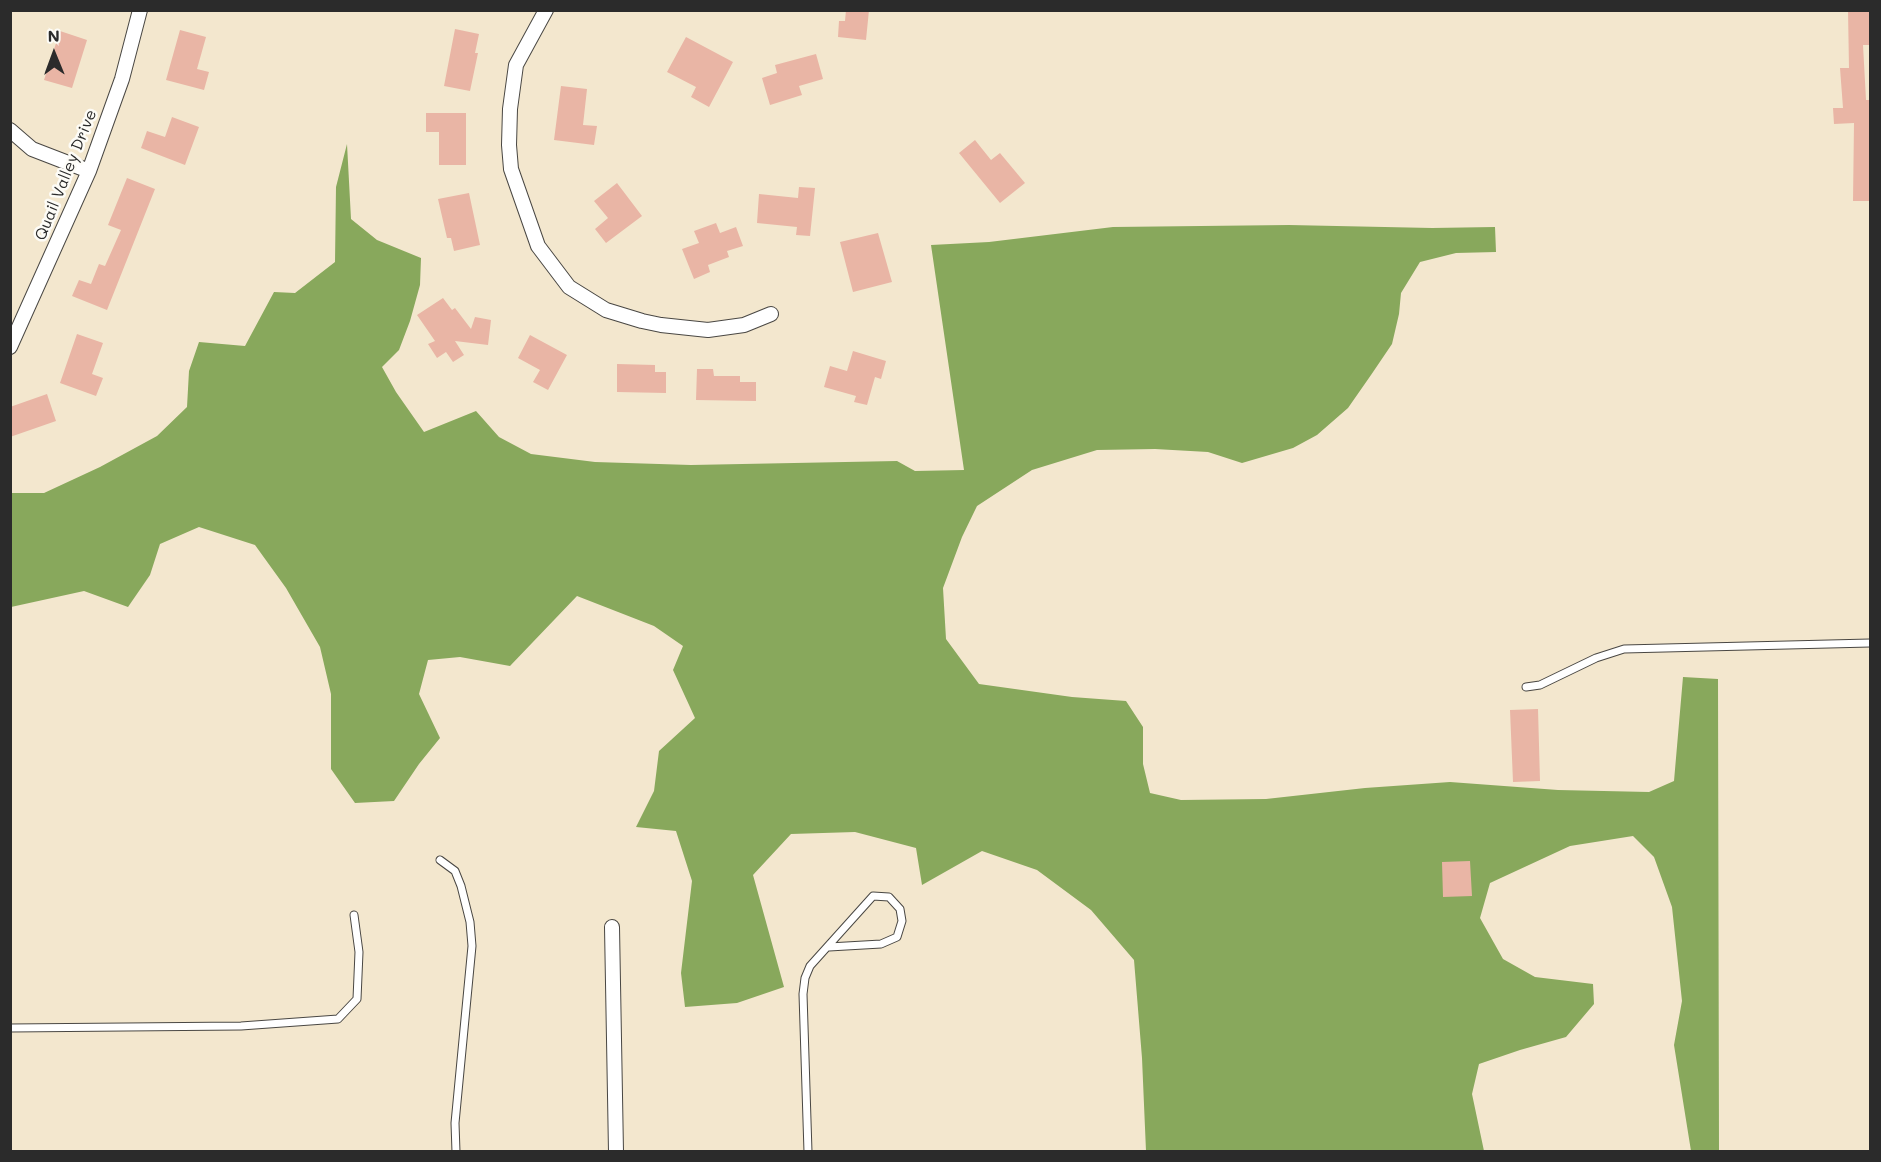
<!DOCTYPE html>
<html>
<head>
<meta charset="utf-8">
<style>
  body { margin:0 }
  #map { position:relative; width:1881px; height:1162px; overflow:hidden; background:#f3e7ce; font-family:Mali,sans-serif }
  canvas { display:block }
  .frame { position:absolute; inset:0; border:12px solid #2b2b2b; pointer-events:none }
  .north { position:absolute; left:24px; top:24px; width:60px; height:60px; -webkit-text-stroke:4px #fdfcf7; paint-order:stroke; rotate:359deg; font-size:16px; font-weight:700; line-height:24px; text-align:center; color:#2b2b2b }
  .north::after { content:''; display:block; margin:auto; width:21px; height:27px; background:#2b2b2b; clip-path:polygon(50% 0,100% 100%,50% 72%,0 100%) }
</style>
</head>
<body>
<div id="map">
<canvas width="1881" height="1162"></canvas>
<div class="frame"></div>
<div class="north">N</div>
</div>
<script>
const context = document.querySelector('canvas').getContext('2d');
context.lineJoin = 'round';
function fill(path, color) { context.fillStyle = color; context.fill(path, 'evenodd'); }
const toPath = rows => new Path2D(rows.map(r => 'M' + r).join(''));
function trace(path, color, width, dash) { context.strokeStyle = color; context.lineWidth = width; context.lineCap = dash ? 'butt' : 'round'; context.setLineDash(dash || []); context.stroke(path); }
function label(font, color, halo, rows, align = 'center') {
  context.font = font + ' Mali,sans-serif'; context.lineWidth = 5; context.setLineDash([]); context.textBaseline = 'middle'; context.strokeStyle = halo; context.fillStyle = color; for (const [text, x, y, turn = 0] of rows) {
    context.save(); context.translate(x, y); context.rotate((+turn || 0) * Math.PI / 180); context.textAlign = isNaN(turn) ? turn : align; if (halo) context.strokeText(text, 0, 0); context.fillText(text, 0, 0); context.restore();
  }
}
fill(toPath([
  [347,144,351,219,377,240,421,258,420,285,410,321,399,350,382,367,396,392,424,432,476,411,499,437,531,454,595,462,691,465,897,461,915,471,964,470,931,245,989,242,1113,227,1289,225,1432,228,1495,227,1496,252,1456,253,1420,262,1401,293,1399,314,1392,344,1371,375,1348,408,1317,435,1293,448,1242,463,1208,452,1155,449,1097,450,1032,470,977,506,962,537,943,588,946,639,979,684,1072,697,1126,701,1143,727,1143,764,1150,793,1181,800,1266,799,1365,788,1450,782,1558,790,1649,792,1674,781,1683,677,1718,679,1719,1151,1691,1151,1674,1045,1682,1001,1672,907,1654,857,1633,836,1570,846,1490,883,1480,918,1503,959,1535,977,1593,984,1594,1004,1566,1037,1520,1050,1479,1064,1472,1094,1484,1151,1146,1151,1142,1058,1134,960,1091,910,1037,870,982,851,922,885,916,848,855,832,791,834,753,875,784,987,737,1003,685,1007,681,973,692,881,676,831,636,827,654,791,659,751,695,718,673,670,683,646,654,626,577,596,510,666,460,657,428,660,419,694,440,738,419,764,394,801,355,803,331,769,331,694,320,647,286,588,255,545,199,527,160,544,150,575,128,607,84,591,11,607,10,493,44,493,100,467,157,436,187,407,189,371,199,342,245,346,274,292,295,293,335,262,336,187]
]), '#88a85c');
fill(toPath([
  [846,10,869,10,866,40,838,37,839,21,845,21],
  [1848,10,1870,10,1870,45,1863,45,1866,100,1870,100,1870,201,1853,201,1854,123,1834,124,1833,108,1843,108,1840,68,1849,68],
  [455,29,479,34,475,53,478,53,470,91,444,86],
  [180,30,206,37,197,69,209,72,204,90,166,80],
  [60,31,87,40,72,88,44,80],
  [686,37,733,62,709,107,691,97,696,87,667,72],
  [816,54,823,79,799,86,802,95,770,105,762,78,777,73,775,65],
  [561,86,587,89,583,125,597,126,594,145,554,140],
  [426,113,466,113,466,165,439,165,439,132,426,132],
  [172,117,199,127,185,165,141,148,147,131,165,137],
  [975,140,991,160,1000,153,1025,183,1000,203,959,153],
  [127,178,155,189,107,310,72,296,79,280,91,284,99,264,105,266,121,230,108,225],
  [617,183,642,216,606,243,595,229,608,218,594,201],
  [799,187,815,188,810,236,796,235,797,227,757,223,759,194,798,198],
  [469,193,480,245,454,251,451,238,447,238,438,199],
  [716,223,720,233,736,227,743,246,727,251,729,257,708,265,710,272,694,279,682,249,699,243,694,231],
  [878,233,892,282,853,292,840,242],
  [443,298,452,310,455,308,471,329,475,317,491,320,488,345,455,341,464,355,453,362,446,352,437,358,428,344,435,341,417,315],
  [77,334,103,343,92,374,103,378,96,396,60,383],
  [530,335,567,355,548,390,533,382,540,370,518,358],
  [853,351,886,361,881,379,875,377,867,405,854,402,856,396,824,387,830,366,847,371],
  [617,364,655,365,655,372,666,372,666,393,617,392],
  [697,369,713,369,714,376,740,376,740,382,756,382,756,401,696,400],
  [47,394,56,421,10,437,10,407],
  [1538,709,1540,781,1513,782,1510,710],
  [1470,861,1472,896,1443,897,1442,862]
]), '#e9b5a5');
const service = toPath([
  [1526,687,1540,685,1596,658,1624,649,1870,643],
  [440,860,455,871,461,886,470,922,472,946,455,1123,456,1152],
  [10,1028,241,1026,338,1019,357,999,359,952,354,915],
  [808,1152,803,994,805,978,810,966,873,896,889,897,900,909,902,921,897,937,881,944,829,947]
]);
const minor = toPath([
  [546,10,516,65,510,109,509,145,511,169,538,246,569,287,606,310,642,321,661,325,708,330,744,325,771,314],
  [10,130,32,149,89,171],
  [10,347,89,171,122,79,140,10],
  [612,927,616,1152]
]);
trace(service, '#494743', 9);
trace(minor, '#494743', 16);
trace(service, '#fff', 7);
trace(minor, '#fff', 14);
label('16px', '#2b2b2b', '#fdfcf7', [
  ["Quail Valley Drive",66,175,-68]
]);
</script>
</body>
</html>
